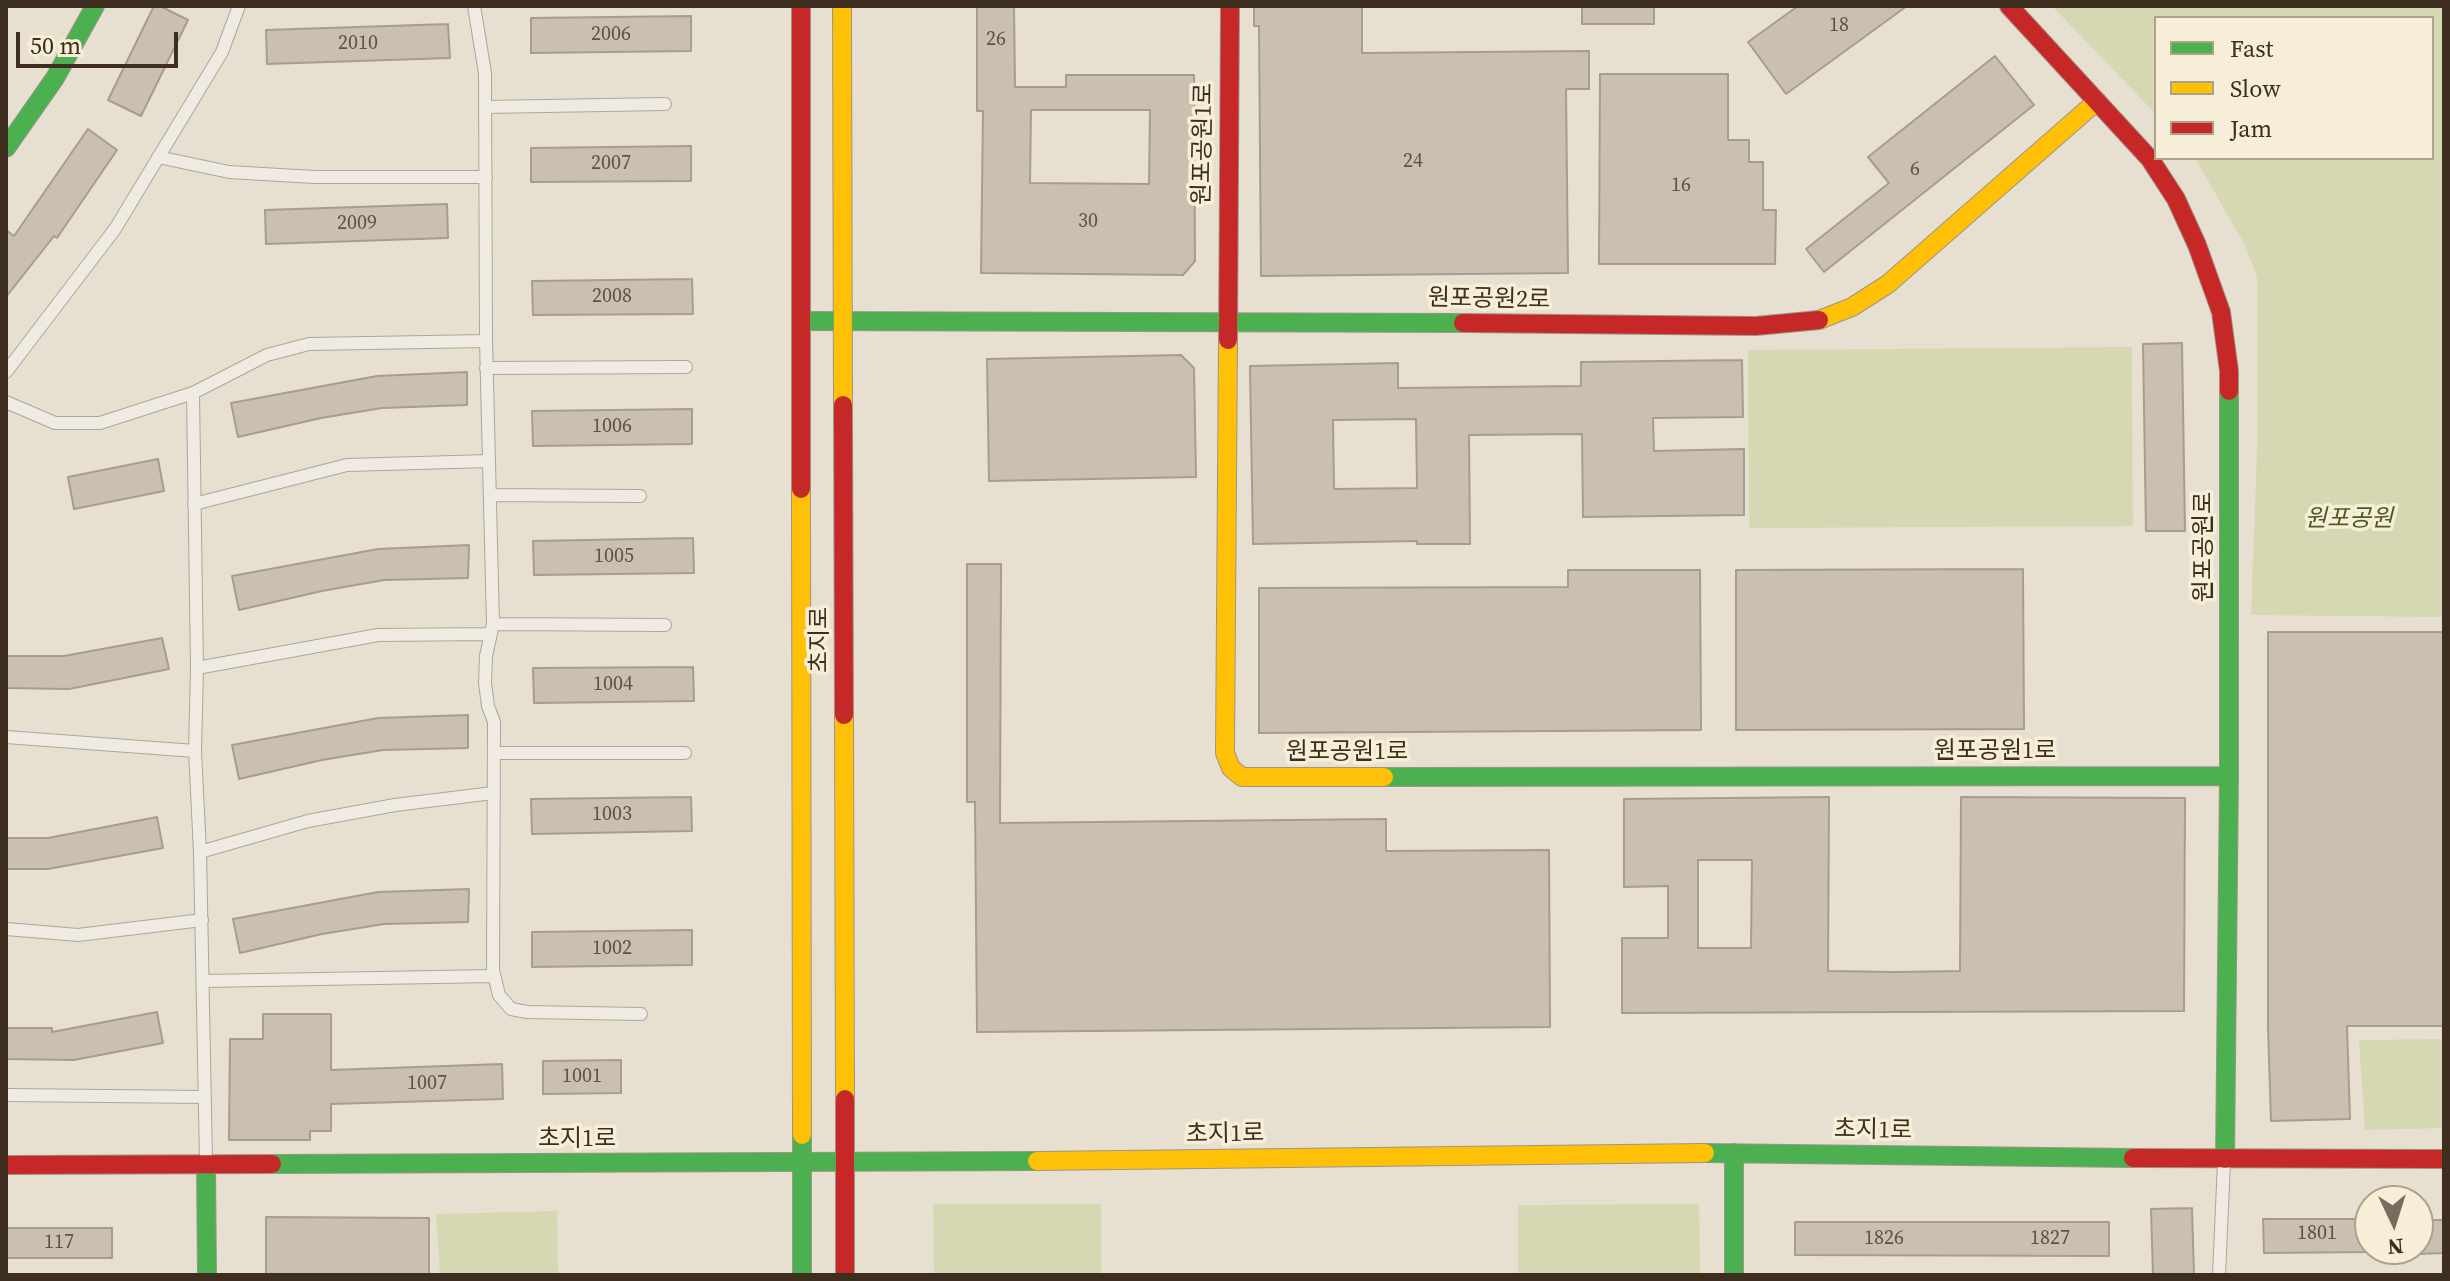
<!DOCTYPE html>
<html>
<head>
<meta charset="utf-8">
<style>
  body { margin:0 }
  #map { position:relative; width:2450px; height:1281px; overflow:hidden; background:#e7e0d1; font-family:"Source Serif 4",serif }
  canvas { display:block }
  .frame { position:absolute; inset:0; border:8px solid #3d2e20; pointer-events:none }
  .legend { position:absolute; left:2154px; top:16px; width:280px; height:144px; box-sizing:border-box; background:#f7eed8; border:2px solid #ada18e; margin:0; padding:10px 14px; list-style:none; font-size:24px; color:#3d2e20 }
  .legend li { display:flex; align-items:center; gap:16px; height:40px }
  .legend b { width:40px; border:2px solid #ada18e }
  .north { position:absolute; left:2354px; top:1185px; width:80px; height:80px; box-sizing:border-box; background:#f7eed8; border:2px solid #ada18e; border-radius:50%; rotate:176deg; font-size:22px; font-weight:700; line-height:32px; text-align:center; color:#3d2e20 }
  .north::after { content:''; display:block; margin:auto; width:28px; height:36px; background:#786c5e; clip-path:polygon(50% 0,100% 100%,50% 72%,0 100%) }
  .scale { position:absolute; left:16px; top:32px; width:162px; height:36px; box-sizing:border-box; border:4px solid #3d2e20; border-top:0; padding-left:10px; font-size:24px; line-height:28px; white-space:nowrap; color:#3d2e20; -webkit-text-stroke:6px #f7eed8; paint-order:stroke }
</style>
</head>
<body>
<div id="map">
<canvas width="2450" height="1281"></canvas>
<div class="frame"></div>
<ul class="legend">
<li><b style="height:10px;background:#4caf50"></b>Fast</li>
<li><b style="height:10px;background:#ffc107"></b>Slow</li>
<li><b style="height:10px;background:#c62828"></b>Jam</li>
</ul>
<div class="north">N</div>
<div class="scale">50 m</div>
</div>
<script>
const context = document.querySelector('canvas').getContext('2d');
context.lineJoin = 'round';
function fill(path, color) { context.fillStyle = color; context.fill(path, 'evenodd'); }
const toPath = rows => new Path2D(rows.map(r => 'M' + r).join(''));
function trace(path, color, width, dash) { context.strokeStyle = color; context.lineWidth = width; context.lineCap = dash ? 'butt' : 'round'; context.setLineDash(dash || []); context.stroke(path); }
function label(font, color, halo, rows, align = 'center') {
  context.font = font + ' "Source Serif 4","Noto Sans KR",serif'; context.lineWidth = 7; context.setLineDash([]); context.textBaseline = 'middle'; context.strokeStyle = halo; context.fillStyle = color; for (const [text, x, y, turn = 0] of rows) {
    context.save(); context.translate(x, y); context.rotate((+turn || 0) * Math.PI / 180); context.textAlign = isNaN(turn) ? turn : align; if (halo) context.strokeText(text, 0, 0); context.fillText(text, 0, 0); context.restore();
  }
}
fill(toPath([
  [2052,6,2444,6,2444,617,2251,615,2257,450,2257,277,2246,247,2195,158,2432,158,2432,18,2156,18,2156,114],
  [2132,347,2133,526,1749,528,1748,350],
  [2444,1039,2444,1128,2365,1130,2359,1040],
  [933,1204,1101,1204,1101,1275,934,1275],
  [1699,1204,1700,1275,1518,1275,1518,1205],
  [557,1211,558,1275,440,1275,436,1214]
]), '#d6d7b3');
const building = toPath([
  [154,6,160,6,188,20,141,116,108,100,154,6],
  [977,6,1014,6,1015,87,1066,87,1066,75,1194,75,1195,261,1183,275,981,273,983,111,977,111,977,6],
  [1031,110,1150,110,1149,184,1030,183,1031,110],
  [1254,6,1362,6,1362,53,1589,51,1589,89,1566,89,1568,273,1261,276,1259,26,1254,26,1254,6],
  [1582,6,1654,6,1654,24,1582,24,1582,6],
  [1798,6,1907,6,1786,94,1748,42,1798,6],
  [691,16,691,51,531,53,531,18,691,16],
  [448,24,450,58,267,64,266,30,448,24],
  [1995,56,2034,105,1824,272,1806,249,1889,183,1868,157,1995,56],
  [1600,74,1728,74,1728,140,1749,140,1749,162,1763,162,1763,210,1776,210,1775,264,1599,264,1600,74],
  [88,129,117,150,57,238,54,236,6,297,6,230,14,236,88,129],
  [691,146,691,181,531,182,531,148,691,146],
  [447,204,448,238,266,244,265,210,447,204],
  [692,279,693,314,533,315,532,281,692,279],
  [2182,343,2185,531,2146,531,2143,344,2182,343],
  [1181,355,1194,368,1196,477,989,481,987,359,1181,355],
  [1742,360,1743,417,1653,418,1654,451,1744,449,1744,515,1583,517,1582,434,1469,435,1470,544,1417,544,1417,541,1253,544,1250,366,1398,363,1398,388,1581,386,1581,362,1742,360],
  [1416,419,1417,488,1334,489,1333,420,1416,419],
  [467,372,467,405,382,408,321,418,238,437,231,403,377,376,467,372],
  [692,409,692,444,533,446,532,411,692,409],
  [158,459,164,491,74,509,68,477,158,459],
  [693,538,694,573,534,575,533,541,693,538],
  [469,545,468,578,384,580,322,591,239,610,232,576,378,549,469,545],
  [967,564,1001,564,1000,823,1386,819,1386,851,1549,850,1550,1027,977,1032,975,802,967,802,967,564],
  [2023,569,2024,729,1736,730,1736,570,2023,569],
  [1568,570,1700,570,1701,730,1259,733,1259,588,1568,587,1568,570],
  [2268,632,2444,632,2444,1026,2347,1026,2350,1119,2271,1121,2268,1026,2268,632],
  [162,638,169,669,69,689,6,688,6,656,64,656,162,638],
  [693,667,694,701,534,703,533,668,693,667],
  [468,715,468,748,383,750,322,760,239,779,232,745,378,718,468,715],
  [691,797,692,831,532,834,531,799,691,797],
  [1829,797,1828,971,1896,972,1960,971,1961,797,2185,798,2184,1011,1622,1013,1622,938,1668,938,1668,886,1624,887,1624,799,1829,797],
  [1698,860,1752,860,1751,948,1698,948,1698,860],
  [157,817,163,848,48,869,6,869,6,838,48,838,157,817],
  [469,889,468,922,384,924,322,934,240,953,233,919,378,892,469,889],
  [692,930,692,965,532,967,532,932,692,930],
  [157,1012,163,1043,74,1060,6,1059,6,1028,52,1028,52,1032,157,1012],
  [263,1014,331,1014,331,1070,502,1064,503,1099,331,1104,331,1131,310,1131,310,1140,229,1140,230,1039,263,1039,263,1014],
  [621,1060,621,1093,543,1094,543,1061,621,1060],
  [2192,1208,2194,1275,2153,1275,2151,1209,2192,1208],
  [266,1217,429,1218,429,1275,266,1275,266,1217],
  [2263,1219,2370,1219,2370,1252,2264,1253,2263,1219],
  [2418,1220,2444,1220,2444,1253,2418,1254,2418,1220],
  [1795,1222,2109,1222,2109,1256,1795,1255,1795,1222],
  [6,1228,112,1228,112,1258,6,1258,6,1228]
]);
fill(building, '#cbbfb2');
trace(building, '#a89c90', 2);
const lane = toPath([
  [485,107,665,104],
  [158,157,229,172,314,177,486,177],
  [486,341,493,624,486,656,485,683,488,706,494,722,493,970,499,995,511,1009,527,1012,641,1014],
  [486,368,686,367],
  [6,372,115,229,222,52,239,6],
  [193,393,197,668,195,751,200,852,206,1161],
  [6,402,55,423,100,423,193,393,267,355,309,344,486,341,485,73,474,6],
  [490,495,640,496],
  [194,504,347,465,489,461],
  [493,624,665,625],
  [197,668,378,635,491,634],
  [6,737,195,751],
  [494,753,685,753],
  [200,852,308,821,395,805,493,793],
  [6,929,78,935,202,920],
  [203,981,494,976],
  [6,1095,205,1097],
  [2219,1275,2224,1162]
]);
const fast = toPath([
  [6,148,55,78,95,6],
  [803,321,1463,323],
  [1384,777,2229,776],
  [802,1135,802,1275],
  [1705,1153,2133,1158],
  [1734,1153,1734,1275],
  [2225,1159,2229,776,2229,391],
  [272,1164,1037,1161],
  [206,1165,207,1275]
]);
const slow = toPath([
  [842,6,843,405],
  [1819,320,1852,307,1888,284,2097,101],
  [1228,340,1225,753,1231,768,1242,777,1384,777],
  [801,489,802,1135],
  [844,715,845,1099],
  [1037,1161,1705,1153]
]);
const jam = toPath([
  [801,6,801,489],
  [2009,6,2150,159,2176,199,2197,245,2221,312,2229,371,2229,391],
  [1463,323,1756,326,1819,320],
  [1228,340,1230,6],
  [843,405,844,715],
  [845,1099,845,1275],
  [2133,1158,2444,1159],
  [6,1165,272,1164]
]);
trace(lane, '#ada599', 14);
trace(fast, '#9c958a', 20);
trace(slow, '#9c958a', 20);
trace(jam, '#9c958a', 20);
trace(lane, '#efebe3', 12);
trace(fast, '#4caf50', 18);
trace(slow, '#ffc107', 18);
trace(jam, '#c62828', 18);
label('20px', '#605244', null, [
  ["18",1839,26],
  ["2006",611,35],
  ["26",996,40],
  ["2010",358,44],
  ["24",1413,162],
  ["2007",611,164],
  ["6",1915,170],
  ["16",1681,186],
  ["30",1088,222],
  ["2009",357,224],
  ["2008",612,297],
  ["1006",612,427],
  ["1005",614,557],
  ["1004",613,685],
  ["1003",612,815],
  ["1002",612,949],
  ["1001",582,1077],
  ["1007",427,1084],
  ["1801",2317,1234],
  ["1826",1884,1239],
  ["1827",2050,1239],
  ["117",59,1243]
]);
label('24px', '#3d2e20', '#f7eed8', [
  ["원포공원1로",1204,144,-89],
  ["원포공원2로",1489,300,1],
  ["원포공원로",2205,547,-90],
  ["초지로",821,640,-90],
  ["원포공원1로",1995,752],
  ["원포공원1로",1347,753],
  ["초지1로",1873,1131,1],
  ["초지1로",1225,1135,-1],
  ["초지1로",577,1140]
]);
label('italic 24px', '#4d5a26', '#f7eed8', [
  ["원포공원",2349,520]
]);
</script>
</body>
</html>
